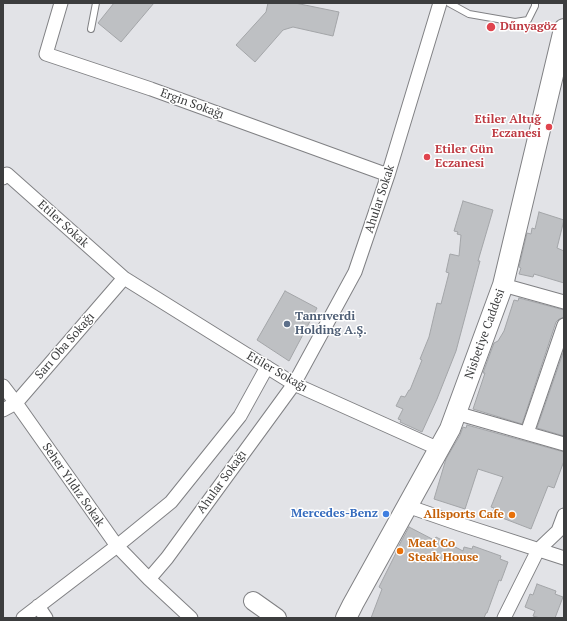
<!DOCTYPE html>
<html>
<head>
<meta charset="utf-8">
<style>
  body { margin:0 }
  #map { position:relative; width:567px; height:621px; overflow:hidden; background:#e2e3e7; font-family:"PT Serif",serif }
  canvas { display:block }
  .frame { position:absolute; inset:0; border:4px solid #3c3d3e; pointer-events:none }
</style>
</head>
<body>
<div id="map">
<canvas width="567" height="621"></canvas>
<div class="frame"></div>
</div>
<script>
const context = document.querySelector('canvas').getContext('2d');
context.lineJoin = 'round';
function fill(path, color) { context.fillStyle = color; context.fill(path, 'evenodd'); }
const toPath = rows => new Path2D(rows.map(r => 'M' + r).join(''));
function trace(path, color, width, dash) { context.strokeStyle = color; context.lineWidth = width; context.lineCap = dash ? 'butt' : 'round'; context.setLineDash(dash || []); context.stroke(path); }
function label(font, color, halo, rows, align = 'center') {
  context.font = font + ' "PT Serif",serif'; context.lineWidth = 3; context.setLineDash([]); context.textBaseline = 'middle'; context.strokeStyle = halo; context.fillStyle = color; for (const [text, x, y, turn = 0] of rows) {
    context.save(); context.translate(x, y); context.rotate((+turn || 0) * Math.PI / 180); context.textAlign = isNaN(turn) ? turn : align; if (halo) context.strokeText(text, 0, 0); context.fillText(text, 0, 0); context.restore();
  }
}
const building = toPath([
  [114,3,154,3,121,42,98,23,114,3],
  [268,3,295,3,339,12,333,36,293,27,283,30,255,62,236,45,266,12,268,3],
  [463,201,493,210,478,261,480,261,456,351,437,399,422,432,400,422,401,420,398,419,403,409,396,406,401,396,405,397,409,390,410,390,422,360,420,359,429,337,437,303,441,304,449,273,446,272,450,254,459,256,461,235,457,234,458,232,454,231,463,201],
  [539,212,564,220,557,248,564,251,564,283,534,274,533,277,519,274,521,268,519,267,527,233,531,234,532,228,535,229,539,212],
  [285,291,317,308,289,361,257,340,285,291],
  [519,298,564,310,564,317,559,319,556,322,522,424,473,409,485,373,483,373,494,343,498,341,504,331,514,300,518,301,519,298],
  [564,350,564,436,537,428,564,350],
  [467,425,564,452,564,461,554,488,548,486,531,529,492,514,494,508,491,507,503,477,478,469,465,509,434,499,446,459,460,435,463,427,466,428,467,425],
  [409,527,434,540,436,537,463,551,464,547,472,549,473,546,501,556,500,559,508,562,501,581,499,580,487,613,486,613,484,618,371,618,382,589,379,587,396,553,395,553,409,527],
  [537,584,556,591,555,594,563,597,555,618,540,618,533,616,535,611,525,607,530,594,533,595,537,584]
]);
fill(building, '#bec0c3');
trace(building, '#a3a5a8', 1);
const lane = toPath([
  [449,3,469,14,515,22,528,20,535,6,535,3],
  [91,29,96,3]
]);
const street = toPath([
  [61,3,46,54,151,89,388,175],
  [3,178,7,174,124,278,294,384,439,449],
  [503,285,564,302],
  [3,386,16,403,117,546,149,579,191,618],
  [3,410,16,403,124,278],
  [456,413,564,444],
  [527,433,564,325],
  [407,506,459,524,564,558],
  [149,579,167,558,294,384,355,272,388,175,440,3],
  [38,606,46,618],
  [23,618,117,546,171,502,240,416,267,367],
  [504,618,538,550,558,531,564,515]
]);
const secondary = toPath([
  [253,601,277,618]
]);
const primary = toPath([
  [346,618,353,604,450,429,503,285,564,29]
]);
trace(lane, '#808184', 8);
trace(street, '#808184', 15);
trace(secondary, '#808184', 20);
trace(primary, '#808184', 22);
trace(lane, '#fff', 6);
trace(street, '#fff', 13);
trace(secondary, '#fff', 18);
trace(primary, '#fff', 20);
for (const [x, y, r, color] of [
  [491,27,5,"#e0444e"],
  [549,127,4,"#e0444e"],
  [427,157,4,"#e0444e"],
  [287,324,4,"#5c6f8a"],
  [386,514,4,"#3f7fe0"],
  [512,515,4,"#e8710a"],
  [400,551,4,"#e8710a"]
]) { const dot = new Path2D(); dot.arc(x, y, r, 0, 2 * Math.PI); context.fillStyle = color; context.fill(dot); trace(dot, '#fff', 1.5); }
label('bold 12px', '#be3a42', '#fff', [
  ["Dűnyagöz",500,27],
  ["Etiler Altuğ",541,120,"right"],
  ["Eczanesi",541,134,"right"],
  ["Etiler Gün",435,150],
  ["Eczanesi",435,164]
], 'left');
label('12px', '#3c3d3e', '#fff', [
  ["Ergin Sokağı",192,104,20],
  ["Ahular Sokak",380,199,-72],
  ["Etiler Sokak",63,224,42],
  ["Nisbetiye Caddesi",485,334,-70],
  ["Sarı Oba Sokağı",65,346,-49],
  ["Etiler Sokağı",277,372,30],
  ["Ahular Sokağı",222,482,-54],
  ["Seher Yıldız Sokak",73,485,55]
]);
label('bold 12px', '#4e5e75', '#fff', [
  ["Tanrıverdi",295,317],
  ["Holding A.Ş.",295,331]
], 'left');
label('bold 12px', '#366cbe', '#fff', [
  ["Mercedes-Benz",378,514]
], 'right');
label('bold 12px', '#c56008', '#fff', [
  ["Allsports Cafe",504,515],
  ["Meat Co",408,544,"left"],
  ["Steak House",408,558,"left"]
], 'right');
</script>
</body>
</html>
